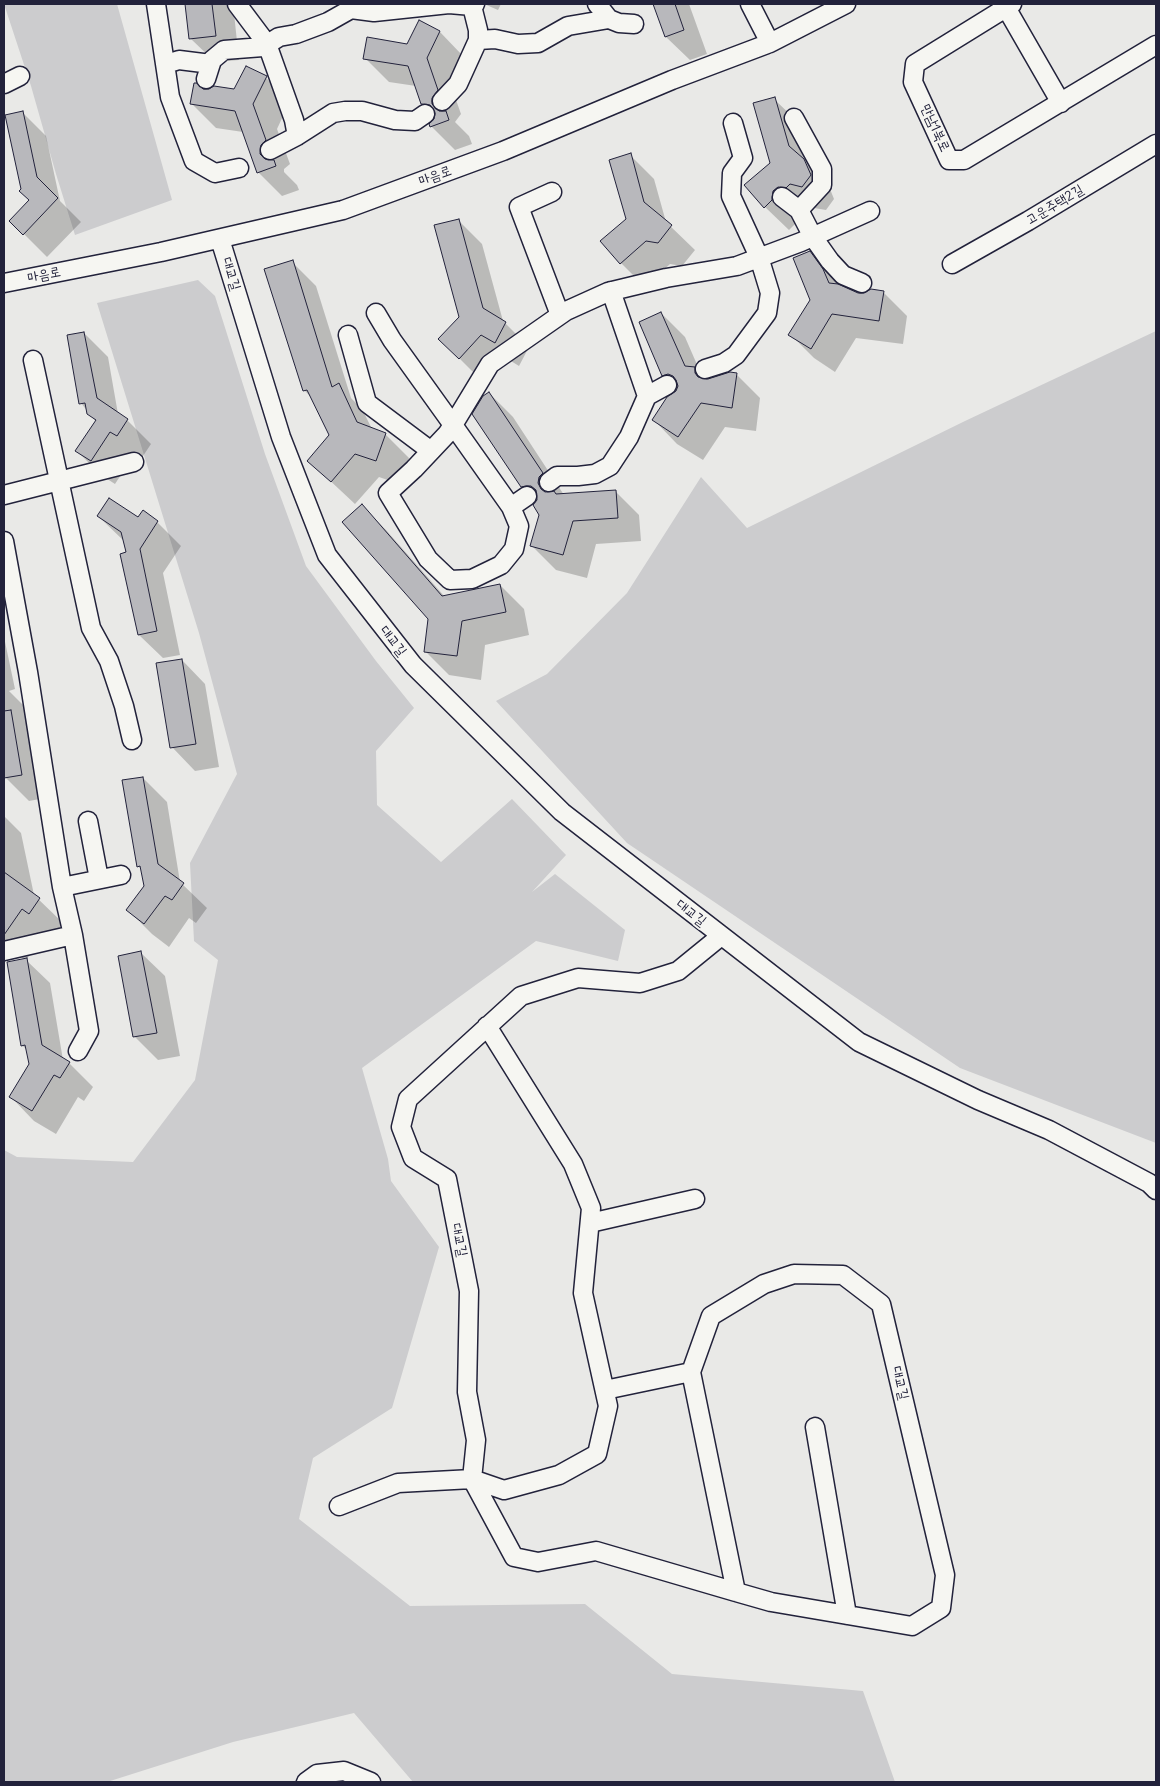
<!DOCTYPE html>
<html>
<head>
<meta charset="utf-8">
<style>
  body { margin:0 }
  #map { position:relative; width:1160px; height:1786px; overflow:hidden; background:#e9e9e7; font-family:Delius,sans-serif }
  canvas { display:block }
  .frame { position:absolute; inset:0; border:5px solid #22223b; pointer-events:none }
</style>
</head>
<body>
<div id="map">
<canvas width="1160" height="1786"></canvas>
<div class="frame"></div>
</div>
<script>
const context = document.querySelector('canvas').getContext('2d');
context.lineJoin = 'round';
function fill(path, color) { context.fillStyle = color; context.fill(path, 'evenodd'); }
const toPath = rows => new Path2D(rows.map(r => 'M' + r).join(''));
function trace(path, color, width, dash) { context.strokeStyle = color; context.lineWidth = width; context.lineCap = dash ? 'butt' : 'round'; context.setLineDash(dash || []); context.stroke(path); }
function label(font, color, halo, rows, align = 'center') {
  context.font = font + ' Delius,"Poor Story",sans-serif'; context.lineWidth = 4; context.setLineDash([]); context.textBaseline = 'middle'; context.strokeStyle = halo; context.fillStyle = color; for (const [text, x, y, turn = 0] of rows) {
    context.save(); context.translate(x, y); context.rotate((+turn || 0) * Math.PI / 180); context.textAlign = isNaN(turn) ? turn : align; if (halo) context.strokeText(text, 0, 0); context.fillText(text, 0, 0); context.restore();
  }
}
fill(toPath([
  [4,4,117,4,172,200,75,235,56,174,31,86],
  [198,280,215,296,265,454,306,566,376,661,414,708,376,751,377,805,441,862,512,799,566,855,532,892,555,874,625,930,618,961,536,941,362,1068,388,1159,391,1181,439,1247,392,1408,313,1458,299,1519,410,1606,585,1604,672,1674,863,1691,895,1782,413,1782,354,1713,233,1742,107,1782,4,1782,4,1150,17,1157,133,1162,195,1080,218,960,194,941,190,863,237,774,199,633,97,303],
  [1156,331,1156,1143,960,1068,627,843,496,701,547,674,627,593,701,477,747,528,965,421]
]), '#ccccce');
fill(toPath([
  [187,4,233,4,239,60,215,62,191,39],
  [484,4,501,4,498,10],
  [654,4,689,4,707,54,690,60,666,37],
  [440,32,463,56,450,83,461,114,455,122,469,136,472,144,455,150,431,126,436,117,423,104,416,86,389,82,365,58,408,45],
  [246,67,266,78,290,101,277,129,290,164,284,169,284,172,297,185,299,190,282,196,258,172,243,132,216,128,192,104,203,90,235,91],
  [774,99,798,122,811,167,828,184,834,199,826,210,814,208,810,211,802,211,797,215,795,224,789,230,765,207,771,163],
  [22,112,46,136,60,201,81,222,47,257,11,221,31,200,23,189],
  [630,155,654,179,666,222,695,250,682,266,670,264,645,287,621,263,627,220],
  [458,220,482,244,503,321,529,347,519,366,506,358,483,382,440,339,461,318],
  [810,253,834,277,841,287,858,294,883,292,907,316,903,344,856,338,835,372,814,358,790,334,812,300],
  [292,262,316,286,351,398,362,409,372,429,385,434,409,458,399,484,379,477,355,504,309,461,330,435,314,400,304,390],
  [661,313,685,337,702,376,706,380,736,374,760,398,756,431,725,427,703,460,677,444,654,420,678,389,663,375],
  [84,333,108,357,118,414,127,420,151,444,141,459,134,455,115,484,101,475,77,451,96,422,81,403],
  [489,393,513,417,564,495,615,491,639,515,641,541,596,544,587,578,556,570,532,546,540,514,537,502,522,486],
  [362,506,386,530,445,597,500,585,524,609,529,635,485,645,481,680,449,675,425,651,429,619],
  [143,512,157,522,181,546,163,573,180,655,163,658,139,635,124,541,98,516,138,519],
  [4,637,15,689,9,691,30,712,45,798,29,801,5,777,4,769],
  [182,660,205,684,219,767,195,771,172,747],
  [143,778,167,802,180,882,207,908,196,923,189,918,169,947,152,934,128,910,145,887,142,870,138,866],
  [4,816,21,833,34,895,63,923,53,936,46,932,26,960,50,983,63,1060,69,1063,93,1087,84,1101,78,1097,56,1134,34,1121,11,1097,30,1065,27,1050,22,1045,25,960,4,943],
  [141,953,165,976,180,1056,158,1060,134,1036]
]), '#0003');
const building = toPath([
  [185,4,212,4,216,36,189,39,185,4],
  [653,4,675,4,684,30,665,37,653,4],
  [419,20,440,31,427,58,438,90,432,98,432,104,439,111,446,111,449,120,430,127,429,124,434,119,435,113,430,105,421,104,408,66,363,59,367,37,407,44,419,20],
  [246,66,267,76,253,104,266,140,261,145,260,154,265,159,274,160,276,166,257,173,235,111,190,104,194,83,197,83,203,89,209,89,214,86,234,89,246,66],
  [775,97,789,146,804,159,811,175,802,187,790,184,786,188,778,187,773,191,772,200,764,208,744,185,770,163,753,103,775,97],
  [23,111,37,177,58,198,23,235,9,221,29,200,19,191,21,189,5,115,23,111],
  [631,153,644,202,672,225,658,243,646,241,620,264,600,241,626,219,609,160,631,153],
  [459,219,483,308,506,322,495,343,481,335,459,359,438,339,459,317,434,225,459,219],
  [810,251,823,269,829,283,838,284,858,293,864,293,871,289,884,291,879,321,832,314,811,349,788,335,810,300,793,258,810,251],
  [293,260,332,387,339,383,357,422,386,433,376,461,355,454,331,482,307,461,329,435,307,390,303,391,264,269,293,260],
  [661,312,685,366,695,367,695,373,698,377,708,379,730,372,737,373,732,408,701,403,678,437,652,420,667,397,676,391,678,386,676,380,673,376,668,374,662,376,639,322,661,312],
  [84,332,97,398,128,419,117,436,110,432,91,461,75,451,96,420,87,414,85,403,79,404,67,335,84,332],
  [489,392,543,473,539,477,538,483,541,489,545,492,554,491,556,494,616,490,618,518,573,521,563,555,530,546,539,515,533,505,537,500,536,490,531,486,526,486,521,487,472,414,483,396,489,392],
  [109,498,138,517,143,510,158,521,140,549,157,631,138,635,120,554,126,552,121,532,97,516,109,498],
  [362,504,442,596,500,584,506,612,462,621,457,656,424,652,428,619,342,522,362,504],
  [182,659,196,744,170,748,156,663,182,659],
  [11,710,22,775,4,778,4,711,11,710],
  [143,777,158,864,184,883,172,900,165,896,144,924,126,910,144,886,140,866,137,867,122,780,143,777],
  [4,872,40,898,29,914,22,909,4,935,4,872],
  [141,951,157,1033,133,1037,118,956,141,951],
  [27,958,42,1045,70,1062,60,1078,54,1075,32,1111,9,1097,29,1064,25,1045,21,1046,7,962,27,958]
]);
fill(building, '#b8b8bc');
trace(building, '#22223b', 1);
const minor = toPath([
  [156,4,170,97,194,161,215,173,239,168],
  [237,4,267,44,294,120,297,136],
  [597,4,609,19,619,23,634,24],
  [750,4,770,43],
  [1004,4,1061,103],
  [1012,4,915,64,913,82,949,160,964,160,1156,45],
  [478,40,495,39,518,44,538,43,568,26,609,19],
  [166,64,179,60,211,64],
  [206,79,212,60,224,50,263,47,279,37,296,34,328,22,351,9,374,12,449,4,472,6,475,4],
  [4,84,20,76],
  [442,101,458,84,478,40,478,30,472,6],
  [794,118,822,169,822,185,799,210],
  [270,150,297,136,333,113,345,111,362,111,395,120,415,121,425,114],
  [552,192,519,207,560,315],
  [782,197,799,210,813,237,830,261,843,275,862,283],
  [220,239,281,437,327,555,413,665,562,812,859,1042,978,1100,1049,1130,1149,1183,1156,1190],
  [952,264,1028,221,1156,144],
  [4,283,161,252,343,210,503,151,672,80,770,43,846,4],
  [376,313,392,340,453,425,511,507,519,526,514,549,501,565,472,579,450,580,428,559,388,493,414,469,447,434,453,425,490,364,566,311,608,292,666,278,737,266,801,242,870,211],
  [348,335,367,403,431,451],
  [33,360,91,628,109,661,124,706,132,740],
  [705,369,724,363,736,355,767,313,770,293,759,257,731,196,732,173,743,158,733,123],
  [647,396,667,385],
  [549,482,557,476,578,476,595,474,610,466,629,437,647,396,611,291],
  [4,495,134,462],
  [511,507,527,496],
  [4,541,28,672,62,887,73,935,89,1031,78,1051],
  [88,821,99,879],
  [62,887,121,875],
  [721,936,678,971,640,983,578,978,521,996,408,1099,401,1127,413,1158,447,1179,469,1291,467,1392,476,1440,472,1479,514,1557,538,1562,596,1551,736,1592,771,1602,912,1626,941,1608,945,1575,881,1304,843,1275,794,1274,764,1284,711,1316,691,1372,736,1592],
  [4,951,73,935],
  [590,1223,695,1199],
  [605,1390,691,1372],
  [815,1427,847,1615],
  [339,1506,398,1483,472,1479,504,1490,559,1475,597,1454,608,1406,583,1293,591,1208,573,1164,487,1026],
  [306,1782,317,1774,344,1771,371,1782]
]);
trace(minor, '#22223b', 21);
trace(minor, '#f6f6f2', 18);
label('14px', '#22223b', '#f6f6f2', [
  ["만남1북로",935,128,65],
  ["마음로",435,176,-20],
  ["고운주택2길",1055,205,-31],
  ["대교길",231,274,73],
  ["마음로",44,275,-11],
  ["대교길",393,641,52],
  ["대교길",691,913,38],
  ["대교길",459,1240,79],
  ["대교길",900,1383,77]
]);
</script>
</body>
</html>
